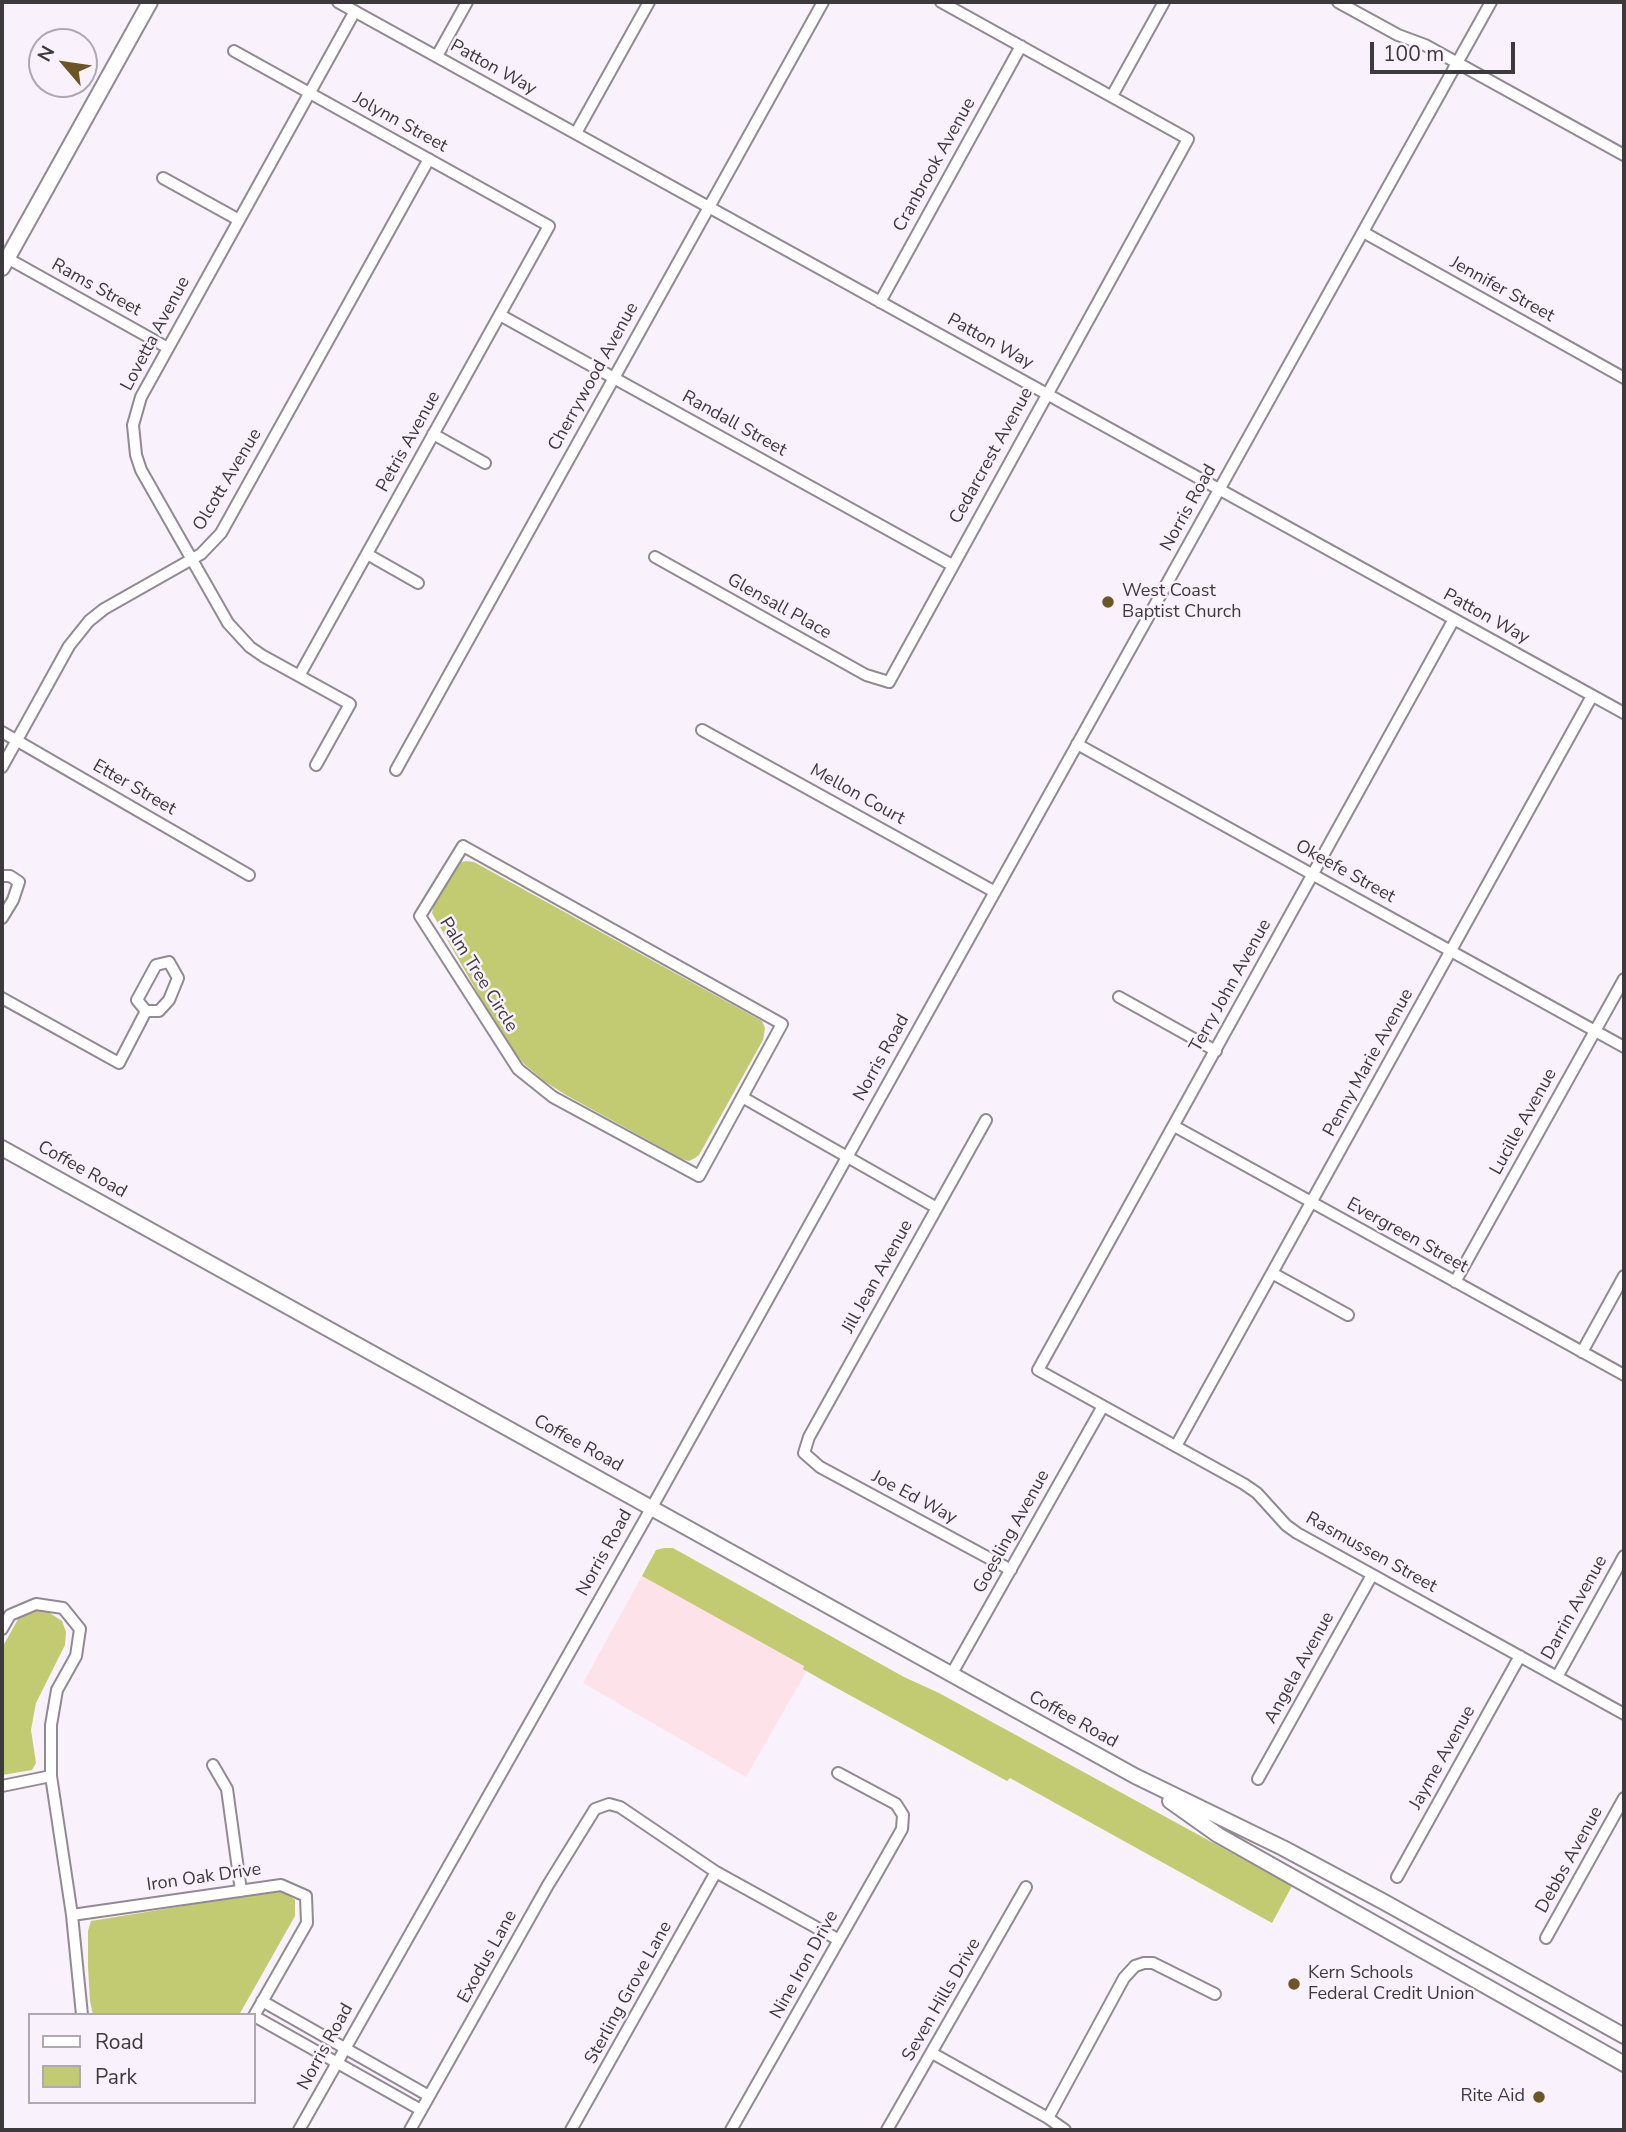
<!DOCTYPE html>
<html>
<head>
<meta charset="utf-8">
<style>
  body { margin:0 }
  #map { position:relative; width:1626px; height:2132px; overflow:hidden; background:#f9f1fb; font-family:"Nunito Sans",sans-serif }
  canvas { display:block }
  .frame { position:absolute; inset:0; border:4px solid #3d3a3e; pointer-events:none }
  .legend { position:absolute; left:28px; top:2013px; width:228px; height:91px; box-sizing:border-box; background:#f9f1fb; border:2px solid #aea8af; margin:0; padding:9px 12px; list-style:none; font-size:21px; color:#3d3a3e }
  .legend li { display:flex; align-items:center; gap:14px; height:35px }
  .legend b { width:35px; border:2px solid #aea8af }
  .north { position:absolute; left:28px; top:28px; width:70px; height:70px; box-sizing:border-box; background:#f9f1fb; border:2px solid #aea8af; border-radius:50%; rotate:299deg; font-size:19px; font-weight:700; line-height:28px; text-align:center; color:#3d3a3e }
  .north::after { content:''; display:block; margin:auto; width:24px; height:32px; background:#6d5626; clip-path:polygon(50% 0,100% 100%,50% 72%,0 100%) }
  .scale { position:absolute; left:1370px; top:42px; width:145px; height:32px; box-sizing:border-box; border:4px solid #3d3a3e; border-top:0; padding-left:9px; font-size:21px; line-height:24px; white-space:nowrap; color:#3d3a3e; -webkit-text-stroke:5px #f9f1fb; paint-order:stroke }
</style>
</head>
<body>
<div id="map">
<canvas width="1626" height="2132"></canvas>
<div class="frame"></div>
<ul class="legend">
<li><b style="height:9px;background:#fff"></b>Road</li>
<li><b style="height:19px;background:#c3cb72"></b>Park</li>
</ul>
<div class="north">N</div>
<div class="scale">100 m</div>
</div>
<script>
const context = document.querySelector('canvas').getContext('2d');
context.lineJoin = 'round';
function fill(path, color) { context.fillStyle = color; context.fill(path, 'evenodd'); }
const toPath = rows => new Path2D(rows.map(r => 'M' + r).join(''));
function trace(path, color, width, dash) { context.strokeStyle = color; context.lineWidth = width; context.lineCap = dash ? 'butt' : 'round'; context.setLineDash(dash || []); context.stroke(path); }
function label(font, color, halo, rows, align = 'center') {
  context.font = font + ' "Nunito Sans",sans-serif'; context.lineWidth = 5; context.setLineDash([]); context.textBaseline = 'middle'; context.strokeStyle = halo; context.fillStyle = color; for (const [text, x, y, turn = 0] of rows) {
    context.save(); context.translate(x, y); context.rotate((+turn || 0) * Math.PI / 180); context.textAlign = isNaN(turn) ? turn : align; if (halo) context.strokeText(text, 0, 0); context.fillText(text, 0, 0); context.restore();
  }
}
fill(toPath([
  [642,1576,810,1665,746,1777,583,1683]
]), '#fde3e9');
fill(toPath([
  [466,861,474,862,762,1021,765,1028,763,1040,699,1155,695,1158,689,1161,682,1159,566,1095,544,1081,523,1063,504,1039,432,913,433,908,454,869,459,863],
  [664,1548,673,1548,904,1677,939,1693,1292,1886,1272,1923,1010,1778,1007,1781,822,1680,803,1669,804,1666,642,1576,656,1550],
  [35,1610,45,1610,62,1621,66,1632,65,1645,36,1703,31,1730,36,1763,32,1770,2,1775,2,1648,18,1619,26,1613],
  [281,1890,295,1900,295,1916,239,2015,93,2015,90,2001,88,1967,88,1931,91,1921]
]), '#c3cb72');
const minor = toPath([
  [338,2,1624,713],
  [1338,2,1398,35,1425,45,1624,155],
  [234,51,549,226,299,676],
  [437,56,467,2],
  [1112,96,1164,2],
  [576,133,649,2],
  [163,178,239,220],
  [1363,232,1624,378],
  [7,258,168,348],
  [880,302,1021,46],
  [500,315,952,565],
  [433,434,485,463],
  [367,554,418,583],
  [655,557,866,675,889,682,1188,139,941,2],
  [1454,619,1038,1370,1244,1484,1257,1493,1286,1525,1297,1533,1624,1714],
  [702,730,995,892],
  [2,732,249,875],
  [1077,744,1624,1047],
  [316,765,350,704,263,656,250,647,228,623,141,470,136,455,133,425,141,397,355,11],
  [2,767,69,646,89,621,104,609,201,554,221,533,429,159],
  [396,770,823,2],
  [463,846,782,1024,699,1176,553,1097,518,1069,420,916,463,846],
  [2,876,10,876,19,882,13,900,2,918],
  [1119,997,1216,1051],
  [2,998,119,1063,146,1011,137,1000,156,965,169,962,178,978,169,1000,159,1011,146,1011],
  [742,1097,937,1208],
  [986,1120,809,1437,804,1453,820,1467,1011,1570],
  [1174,1126,1624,1375],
  [1272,1273,1348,1315],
  [1455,1282,1624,979],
  [1582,1352,1624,1276],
  [1176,1446,1592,696],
  [2,1629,10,1615,36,1604,63,1608,80,1629,76,1656,57,1690,51,1725,51,1776,72,1915,82,2015],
  [951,1675,1103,1406],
  [1557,1677,1624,1556],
  [213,1765,227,1789,241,1891],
  [1258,1779,1372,1575],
  [2,1786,51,1776],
  [1397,1877,1520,1656],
  [72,1915,281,1885,306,1896,307,1923,254,2016],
  [1546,1938,1624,1798],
  [262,2001,429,2096],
  [254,2016,421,2110],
  [932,2053,1048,2118,1065,2130],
  [1048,2118,1124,1978,1135,1966,1144,1963,1153,1963,1215,1994],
  [299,2130,652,1507,1491,2],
  [410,2130,548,1885,595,1809,609,1804,620,1807,716,1872,839,1940],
  [571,2130,716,1872],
  [731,2130,902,1829,903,1815,896,1804,838,1773],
  [887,2130,1026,1887]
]);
const major = toPath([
  [2,268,150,2],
  [2,1148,1135,1776,1283,1848,1384,1902,1624,2036],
  [1170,1801,1218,1835,1624,2064]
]);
trace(minor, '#918a93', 14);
trace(major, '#918a93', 18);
trace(minor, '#fff', 10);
trace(major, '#fff', 14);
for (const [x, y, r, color] of [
  [1108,602,7,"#6d5626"],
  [1294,1984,7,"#6d5626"],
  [1539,2097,7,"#6d5626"]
]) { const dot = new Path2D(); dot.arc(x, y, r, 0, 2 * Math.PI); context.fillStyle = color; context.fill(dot); trace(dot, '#f9f1fb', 2.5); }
label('18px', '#3d3a3e', '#f9f1fb', [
  ["Patton Way",493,68,29],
  ["Jolynn Street",400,123,29],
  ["Cranbrook Avenue",935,165,-61],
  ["Rams Street",96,288,29],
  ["Jennifer Street",1502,290,29],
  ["Lovetta Avenue",156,334,-62],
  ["Patton Way",990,342,29],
  ["Cherrywood Avenue",594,377,-61],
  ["Randall Street",734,424,29],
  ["Petris Avenue",409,442,-61],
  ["Cedarcrest Avenue",992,456,-61],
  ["Olcott Avenue",228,480,-59],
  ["Norris Road",1189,508,-61],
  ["Glensall Place",779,607,29],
  ["Patton Way",1486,617,29],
  ["Etter Street",134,788,30],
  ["Mellon Court",857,795,29],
  ["Okeefe Street",1345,872,29],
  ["Palm Tree Circle",478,975,58],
  ["Terry John Avenue",1231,986,-61],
  ["Norris Road",882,1058,-61],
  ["Penny Marie Avenue",1369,1063,-61],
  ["Lucille Avenue",1524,1122,-61],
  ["Coffee Road",82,1170,29],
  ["Evergreen Street",1407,1236,29],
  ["Jill Jean Avenue",878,1277,-61],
  ["Coffee Road",578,1444,29],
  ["Joe Ed Way",914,1498,28],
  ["Goesling Avenue",1012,1532,-61],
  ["Norris Road",605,1553,-61],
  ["Rasmussen Street",1371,1553,29],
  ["Darrin Avenue",1575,1608,-61],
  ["Angela Avenue",1300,1668,-61],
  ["Coffee Road",1073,1720,29],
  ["Jayme Avenue",1443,1758,-61],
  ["Debbs Avenue",1570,1860,-61],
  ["Iron Oak Drive",204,1878,-8],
  ["Exodus Lane",488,1957,-61],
  ["Nine Iron Drive",805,1965,-61],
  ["Sterling Grove Lane",629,1993,-61],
  ["Seven Hills Drive",942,2000,-60],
  ["Norris Road",326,2047,-61]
]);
label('18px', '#3d3a3e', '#f9f1fb', [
  ["West Coast",1122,592],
  ["Baptist Church",1122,613],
  ["Kern Schools",1308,1974],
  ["Federal Credit Union",1308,1995],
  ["Rite Aid",1525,2097,"right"]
], 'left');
</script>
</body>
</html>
